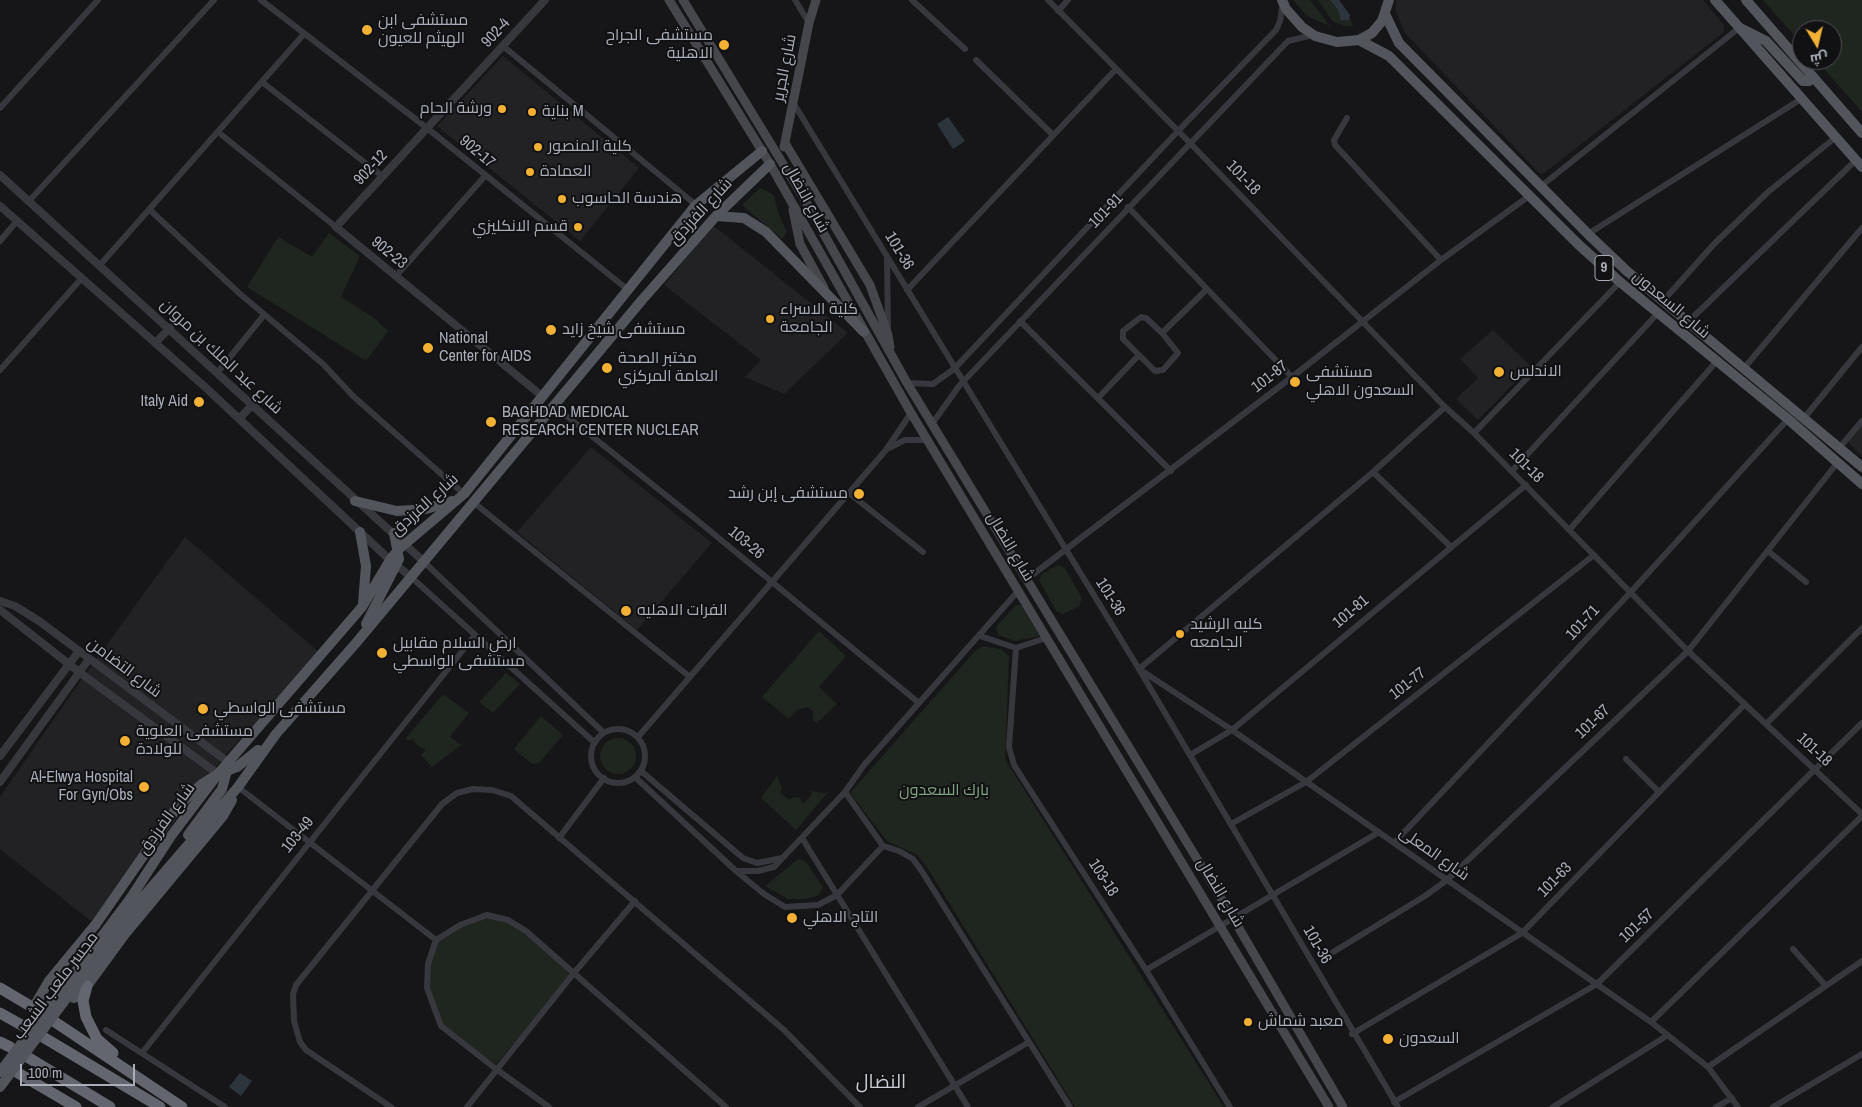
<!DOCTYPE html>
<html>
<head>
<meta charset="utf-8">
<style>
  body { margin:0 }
  #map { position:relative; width:1862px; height:1107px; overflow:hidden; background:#161618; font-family:"Archivo Narrow",Cairo,sans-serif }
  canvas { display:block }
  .north { position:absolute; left:1792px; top:20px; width:50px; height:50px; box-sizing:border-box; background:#111113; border:1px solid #4d4f55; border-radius:50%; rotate:171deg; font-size:14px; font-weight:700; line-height:20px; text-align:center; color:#a8adb8 }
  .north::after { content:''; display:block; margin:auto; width:18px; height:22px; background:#f2b134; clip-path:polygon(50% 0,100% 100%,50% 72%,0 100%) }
  .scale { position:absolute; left:20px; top:1064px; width:115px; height:22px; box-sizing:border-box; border:2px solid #a8adb8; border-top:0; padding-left:6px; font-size:15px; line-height:18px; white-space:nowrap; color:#a8adb8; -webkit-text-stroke:4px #111113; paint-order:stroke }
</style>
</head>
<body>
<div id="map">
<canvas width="1862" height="1107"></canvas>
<div class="north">ش</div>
<div class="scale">100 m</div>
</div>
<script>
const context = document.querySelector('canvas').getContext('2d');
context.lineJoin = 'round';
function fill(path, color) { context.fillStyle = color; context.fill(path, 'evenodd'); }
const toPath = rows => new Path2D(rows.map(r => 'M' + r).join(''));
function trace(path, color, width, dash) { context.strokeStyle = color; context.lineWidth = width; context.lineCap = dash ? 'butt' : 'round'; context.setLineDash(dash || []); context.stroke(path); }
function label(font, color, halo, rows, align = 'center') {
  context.font = font + ' "Archivo Narrow",Cairo,sans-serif'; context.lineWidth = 4; context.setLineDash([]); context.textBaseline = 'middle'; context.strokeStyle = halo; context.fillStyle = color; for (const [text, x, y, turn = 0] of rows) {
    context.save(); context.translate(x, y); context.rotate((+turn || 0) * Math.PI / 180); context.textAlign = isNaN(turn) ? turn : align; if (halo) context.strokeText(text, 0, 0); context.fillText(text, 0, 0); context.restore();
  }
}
fill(toPath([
  [1396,0,1703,0,1724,25,1724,29,1723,33,1543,174,1539,173,1405,33,1396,12],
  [503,56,639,168,580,241,437,126],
  [714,226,848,333,784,394,745,377,761,360,664,285,710,228],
  [1493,330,1531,366,1478,420,1456,399,1478,378,1460,359],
  [1862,425,1862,456,1849,443,1849,439],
  [591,447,712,543,637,630,517,532],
  [185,537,320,653,226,754,92,922,0,849,0,797,84,676]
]), '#222225');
fill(toPath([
  [1293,0,1310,0,1330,26,1307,16],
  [1318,0,1330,0,1338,10,1341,21,1344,22,1350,18,1353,26,1344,26,1332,21],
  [1763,0,1862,0,1862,112,1816,60,1832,60,1832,30,1802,30,1802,44],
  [760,188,774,195,778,213,787,232,782,239,742,205],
  [329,233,360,256,341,297,373,317,388,331,366,361,247,287,278,237,312,257],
  [1058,565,1065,568,1082,598,1079,606,1063,614,1056,611,1039,580,1042,574],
  [1016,605,1021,605,1040,636,1015,641,998,635,996,627],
  [819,631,846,656,819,687,837,704,817,723,813,720,813,711,807,707,797,710,789,719,762,697],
  [983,646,1001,649,1009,656,1005,759,1224,1107,1075,1107,927,867,917,855,887,841,850,793,975,651],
  [506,673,520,684,493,713,479,702],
  [443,694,469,713,450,737,461,745,432,767,421,755,426,750,418,746,413,739,408,741,406,738],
  [541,716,563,735,539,763,532,764,514,749],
  '600 756a18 18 0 1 1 36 0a18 18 0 1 1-36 0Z',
  [777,776,782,788,780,793,789,800,794,797,800,798,803,804,812,794,810,791,824,793,829,791,796,830,761,798],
  [798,859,805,861,823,887,819,895,806,899,788,899,765,886],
  [483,912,526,931,574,973,496,1064,474,1052,441,1026,427,988,428,964,436,940]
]), '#1e261f');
fill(toPath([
  [1330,0,1339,0,1350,15,1349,20,1341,21,1338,10],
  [948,117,965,141,953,149,937,124],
  [240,1073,252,1081,241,1096,229,1087]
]), '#2c353c');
trace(toPath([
  [261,0,427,128,627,289],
  [795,0,809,23],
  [912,0,965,49],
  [1048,0,1190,143,1445,407,1474,433,1688,651,1862,814],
  [1058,11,1068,0],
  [503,46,696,205],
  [976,60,1053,135],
  [262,82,382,176],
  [794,104,1139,669,1398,1107],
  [0,108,98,0],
  [1347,118,1334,140,1335,145,1441,260],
  [218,132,336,227],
  [1540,187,1739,28],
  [29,201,214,0],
  [1128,207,1292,377],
  [150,210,239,293,323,364,354,397,464,494],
  [1588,234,1801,99],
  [0,241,17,221],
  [887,259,888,329],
  [100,265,304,34],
  [396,276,485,176],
  [907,290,1116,69],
  [1663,301,1714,244,1768,192,1836,137],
  [1020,321,1171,471],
  [1688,322,1856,160],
  [1139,355,1155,371,1163,370,1178,353,1162,333],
  [1745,367,1862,228],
  [0,370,81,279],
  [218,372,264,315],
  [907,383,933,384,954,369,1178,131,1276,30,1280,21,1283,3],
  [1098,398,1139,355,1123,339,1123,331,1141,317,1146,318,1162,333,1207,289],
  [554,406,692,516,919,703],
  [1445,407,1373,472,1139,669,1232,730,1651,1022,1708,1067,1738,1107],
  [1805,417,1862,347],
  [932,424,959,386,1288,41,1313,35],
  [1474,433,1620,282],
  [1840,447,1862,421],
  [889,448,905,440,929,440],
  [1512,471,1658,313],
  [1373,472,1451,547],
  [849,493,923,552],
  [473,502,690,677],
  [1570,529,1716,362],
  [1768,551,1806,582],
  [423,561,604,733],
  [411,577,595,743],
  [1027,579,1292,377,1441,260,1529,196],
  [980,636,1016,648,1046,638],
  [1016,648,1009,747,1014,765,1146,970,1230,1107],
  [1766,724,1862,628],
  '591 756a27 27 0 1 1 54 0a27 27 0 1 1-54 0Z',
  [638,737,886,450,911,413],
  [1190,755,1232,730,1526,485],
  [1626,759,1659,792],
  [641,771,743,858,757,863,782,858],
  [635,777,736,871,764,894,785,907,818,905,837,895,883,846],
  [238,787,436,940],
  [845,792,883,846,899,851,913,859,921,870,1070,1107],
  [1231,824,1306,782,1594,555],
  [559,838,604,778],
  [802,838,968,1107],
  [1394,843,1630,593,1788,419],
  [736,871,758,871,774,867,845,792,864,765,1019,590],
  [436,940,460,925,487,915,508,920,526,931,726,1107],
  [436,940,428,964,427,988,441,1026,496,1069,549,1107],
  [1793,949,1826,986],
  [1325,957,1425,896,1447,880,1688,651,1838,462],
  [1146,970,1379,832],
  [1651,1022,1862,816],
  [106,1030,225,1107],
  [1352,1034,1522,933,1745,704],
  [142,1053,475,635],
  [1708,1067,1862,961],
  [1394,1102,1597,984,1862,723],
  [391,1107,306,1050,300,1042,294,1021,293,994,296,985,442,804,457,793,473,789,492,790,511,796,784,1030,860,1107],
  [467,1107,574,973,635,901],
  [918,1107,1029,1042],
  [1553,1107,1668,1035],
  [1716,1107,1732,1098],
  [1773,1107,1862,1054]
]), '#37383d', 6);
trace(toPath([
  [0,175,423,561],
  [0,206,204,386,390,560,411,577],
  [155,343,170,328],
  [542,396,336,227,545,0],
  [239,419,253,404],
  [0,601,15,606,39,621,228,762],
  [0,610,79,672,218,774],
  [0,756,79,651],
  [0,782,89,659]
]), '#37383d', 8);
trace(toPath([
  [669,0,770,164,911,413,1329,1107],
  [683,0,805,200,907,383,1233,918,1343,1107],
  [785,143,870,285,888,335,890,347],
  [784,147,809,23,816,0],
  [793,210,800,244,824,288]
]), '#45474d', 9);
trace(toPath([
  [1282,0,1286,9,1302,27,1315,36,1337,42,1359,40,1372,33,1382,21,1389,0],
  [1715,0,1862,167],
  [1746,0,1862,133],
  [1385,14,1399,43,1588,234,1628,272,1862,467],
  [1740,28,1766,41,1803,81,1809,81,1811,75],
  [1359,40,1389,56,1579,245,1620,282,1788,419,1862,484],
  [716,216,744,218,766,232,864,332],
  [355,501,397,511,426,509,452,501],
  [360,532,366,566,363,603],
  [366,624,399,559,394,533],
  [188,835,222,789,228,767],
  [130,899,171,836,218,774,362,607,390,560,399,549,464,494,696,205,762,151],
  [137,904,238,787,276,734,356,643,642,300,716,216,770,164],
  [74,998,87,986,125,934,223,816,232,800],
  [33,1008,49,981,96,924,178,806,202,784,218,774,237,767,258,750]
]), '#53555c', 10);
trace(toPath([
  [87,986,83,1001,86,1017,97,1039,113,1053],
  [0,988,37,1010],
  [0,1013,25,1027],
  [55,1022,182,1107],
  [43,1037,160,1107],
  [0,1042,10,1047],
  [29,1058,110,1107],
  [18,1073,76,1107]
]), '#63666e', 11);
trace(toPath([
  [0,1072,130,899],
  [0,1087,137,904]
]), '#53555c', 10);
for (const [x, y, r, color] of [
  [367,30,6,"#f2b134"],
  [724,45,6,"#f2b134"],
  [502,109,5,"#f2b134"],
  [532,112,5,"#f2b134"],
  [538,147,5,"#f2b134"],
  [530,172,5,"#f2b134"],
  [562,199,5,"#f2b134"],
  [578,227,5,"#f2b134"],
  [770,319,5,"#f2b134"],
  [551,330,6,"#f2b134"],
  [428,348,6,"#f2b134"],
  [607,368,6,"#f2b134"],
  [1499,372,6,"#f2b134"],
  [1295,382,6,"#f2b134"],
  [199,402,6,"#f2b134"],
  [491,422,6,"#f2b134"],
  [859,494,6,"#f2b134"],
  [626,611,6,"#f2b134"],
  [1180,634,5,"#f2b134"],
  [382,653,6,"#f2b134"],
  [203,709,6,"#f2b134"],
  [125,741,6,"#f2b134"],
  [144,787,6,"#f2b134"],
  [792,918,6,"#f2b134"],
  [1248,1022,5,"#f2b134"],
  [1388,1039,6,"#f2b134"]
]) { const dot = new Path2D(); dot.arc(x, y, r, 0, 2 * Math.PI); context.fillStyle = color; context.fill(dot); trace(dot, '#111113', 2); }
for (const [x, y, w] of [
  [1604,268,18]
]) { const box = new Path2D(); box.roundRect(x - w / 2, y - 12.5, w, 25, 4); context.fillStyle = '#111113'; context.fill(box); trace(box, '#a8adb8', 1); }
label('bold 15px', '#a8adb8', null, [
  ["9",1604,268]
]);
label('16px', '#a8adb8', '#111113', [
  ["مستشفى ابن",378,21],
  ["الهيثم للعيون",378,39],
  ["مستشفى الجراح",713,36,"right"],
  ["الاهلية",713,54,"right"],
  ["ورشة الحام",492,109,"right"],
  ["بناية M",542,112],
  ["كلية المنصور",548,147],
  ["العمادة",540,172],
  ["هندسة الحاسوب",572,199],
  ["قسم الانكليزي",568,227,"right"],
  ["كلية الاسراء",780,310],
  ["الجامعة",780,328],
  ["مستشفى شيخ زايد",562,330],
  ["National",439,339],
  ["Center for AIDS",439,357],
  ["مختبر الصحة",618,359],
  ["العامة المركزي",618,377],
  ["الاندلس",1510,372],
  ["مستشفى",1306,373],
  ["السعدون الاهلي",1306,391],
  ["Italy Aid",188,402,"right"],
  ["BAGHDAD MEDICAL",502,413],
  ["RESEARCH CENTER NUCLEAR",502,431],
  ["مستشفى إبن رشد",848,494,"right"],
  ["الفرات الاهليه",637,611],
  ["كليه الرشيد",1190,625],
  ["الجامعه",1190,643],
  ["ارض السلام مقابيل",393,644],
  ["مستشفى الواسطي",393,662],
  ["مستشفى الواسطي",214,709],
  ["مستشفى العلوية",136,732],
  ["للولادة",136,750],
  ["Al-Elwya Hospital",133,778,"right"],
  ["For Gyn/Obs",133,796,"right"],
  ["التاج الاهلي",803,918],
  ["معبد شماش",1258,1022],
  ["السعدون",1399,1039]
], 'left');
label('16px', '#a8adb8', '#111113', [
  ["902-4",496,33,-47],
  ["شارع الجرير",785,68,-79],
  ["902-17",477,152,40],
  ["902-12",371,168,-47],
  ["101-18",1243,178,46],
  ["شارع النضال",806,198,61],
  ["101-91",1106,211,-46],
  ["شارع الفرزدق",701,212,-47],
  ["101-36",899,251,59],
  ["902-23",389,253,39],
  ["شارع السعدون",1671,305,40],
  ["شارع عبد الملك بن مروان",221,357,43],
  ["101-87",1270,377,-38],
  ["101-18",1526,466,45],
  ["شارع الفرزدق",425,505,-42],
  ["103-26",746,543,40],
  ["شارع النضال",1010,547,59],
  ["101-36",1110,597,58],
  ["101-81",1351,612,-40],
  ["101-71",1583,623,-47],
  ["شارع التضامن",124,668,37],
  ["101-77",1408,684,-38],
  ["101-67",1593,722,-44],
  ["101-18",1814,750,43],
  ["شارع الفرزدق",167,819,-54],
  ["103-49",298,835,-51],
  ["شارع المعلى",1434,854,35],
  ["103-18",1103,878,57],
  ["101-63",1555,880,-46],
  ["شارع النضال",1220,893,59],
  ["101-57",1637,926,-44],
  ["101-36",1317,945,60],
  ["مجسر ملعب الشعب",56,986,-53]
]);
label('16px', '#7fa381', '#111113', [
  ["بارك السعدون",944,791]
]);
label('19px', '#c9ccd4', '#111113', [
  ["النضال",881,1083]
]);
</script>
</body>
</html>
